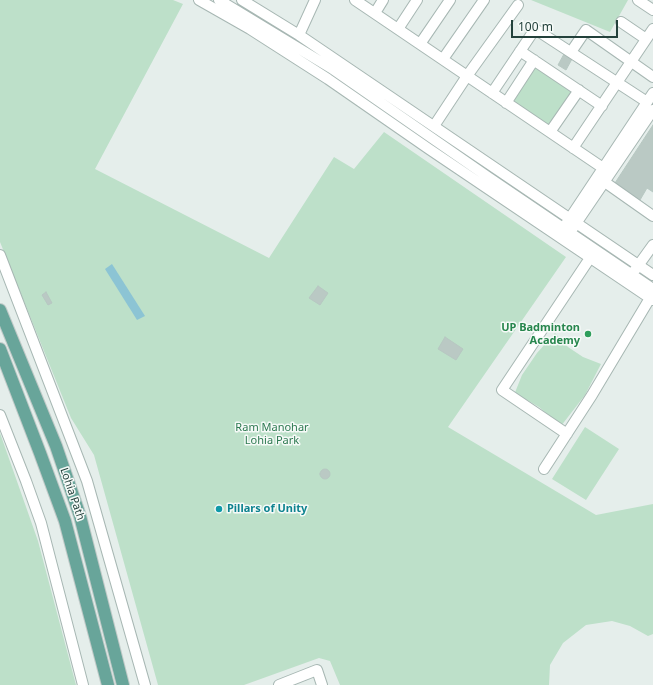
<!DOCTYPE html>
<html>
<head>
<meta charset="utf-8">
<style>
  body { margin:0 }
  #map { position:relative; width:653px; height:685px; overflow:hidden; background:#e5eeeb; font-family:"Noto Sans",sans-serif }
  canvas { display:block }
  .scale { position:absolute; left:511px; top:20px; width:107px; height:18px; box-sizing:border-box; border:2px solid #23413b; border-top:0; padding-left:5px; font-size:12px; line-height:14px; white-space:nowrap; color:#23413b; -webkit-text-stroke:3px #f6faf8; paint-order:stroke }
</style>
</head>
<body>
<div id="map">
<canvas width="653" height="685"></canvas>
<div class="scale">100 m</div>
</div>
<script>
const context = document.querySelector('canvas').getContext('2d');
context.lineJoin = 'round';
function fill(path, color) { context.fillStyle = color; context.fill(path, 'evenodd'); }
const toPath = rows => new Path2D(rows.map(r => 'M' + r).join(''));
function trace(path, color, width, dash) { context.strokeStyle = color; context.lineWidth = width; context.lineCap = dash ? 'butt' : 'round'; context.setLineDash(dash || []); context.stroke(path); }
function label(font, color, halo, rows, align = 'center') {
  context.font = font + ' "Noto Sans",sans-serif'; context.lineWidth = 3; context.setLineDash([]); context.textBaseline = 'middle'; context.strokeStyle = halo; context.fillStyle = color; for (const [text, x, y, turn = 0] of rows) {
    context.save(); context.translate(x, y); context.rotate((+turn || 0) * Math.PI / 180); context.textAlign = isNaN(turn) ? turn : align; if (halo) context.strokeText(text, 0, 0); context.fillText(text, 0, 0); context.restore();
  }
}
fill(toPath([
  [0,0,173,0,183,4,95,169,269,258,334,157,354,169,384,132,566,257,448,427,596,515,653,504,653,634,648,636,630,626,612,621,586,625,563,643,550,665,549,685,340,685,330,661,319,658,244,685,158,685,94,455,71,418,0,242],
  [531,0,628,0,610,32],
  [535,66,574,91,550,127,512,102],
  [555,333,568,347,583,357,601,364,585,395,561,426,539,407,527,400,514,395,522,375,537,353],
  [585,427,619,449,586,500,552,479],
  [0,433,38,541,76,685,0,685]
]), '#bde0c9');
fill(toPath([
  [112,264,145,316,137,320,105,269]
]), '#8cc4d4');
const building = toPath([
  [564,54,572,59,566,70,558,65,564,54],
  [653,125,653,192,647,188,640,200,615,183,653,125],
  [318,286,328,293,320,305,309,298,318,286],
  [46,292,52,303,48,305,42,295,46,292],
  [445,337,463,349,456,360,438,349,445,337],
  '320 474a5 5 0 1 1 10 0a5 5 0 1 1-10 0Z'
]);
fill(building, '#bac9c4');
trace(building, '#b7c8c2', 1);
const minor = toPath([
  [199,0,250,29,328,79,429,149,653,300],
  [219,0,331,68,488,177,653,289],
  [242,0,299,35,653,275],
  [355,0,603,168],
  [638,0,653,10],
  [375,13,383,0],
  [621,22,646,39],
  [398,29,417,0],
  [299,35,315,0],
  [420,44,450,0],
  [520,51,602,106],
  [571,52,586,30,653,77],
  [443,59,484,0],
  [492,93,535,29,647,102],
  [506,103,534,60],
  [434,126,467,76,518,5],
  [550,132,579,90],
  [573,148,653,29],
  [599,178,653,216],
  [566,224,653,93],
  [573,228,653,110],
  [0,255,87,481,145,685],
  [635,270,653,245],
  [0,415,26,481,41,523,83,685],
  [567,434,502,390,590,258],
  [544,469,592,395,650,298],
  [279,685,317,670,322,685]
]);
const major = toPath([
  [0,310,56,446,80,516,123,685],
  [0,349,40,453,65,521,108,685]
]);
trace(minor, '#a7b7b3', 12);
trace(major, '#c1cac8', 14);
trace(minor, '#fff', 10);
trace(major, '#68a59a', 12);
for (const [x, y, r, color] of [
  [588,334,4,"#2e9e5b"],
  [219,509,4,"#0f9aa8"]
]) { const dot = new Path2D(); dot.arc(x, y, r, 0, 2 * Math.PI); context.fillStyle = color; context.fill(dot); trace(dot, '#f6faf8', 1.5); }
label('bold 11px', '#27864d', '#f6faf8', [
  ["UP Badminton",580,328],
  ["Academy",580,341]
], 'right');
label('11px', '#2c7950', '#f6faf8', [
  ["Ram Manohar",272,428],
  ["Lohia Park",272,441]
]);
label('11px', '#23413b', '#f6faf8', [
  ["Lohia Path",72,494,71]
]);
label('bold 11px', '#0d838f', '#f6faf8', [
  ["Pillars of Unity",227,509]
], 'left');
</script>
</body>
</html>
